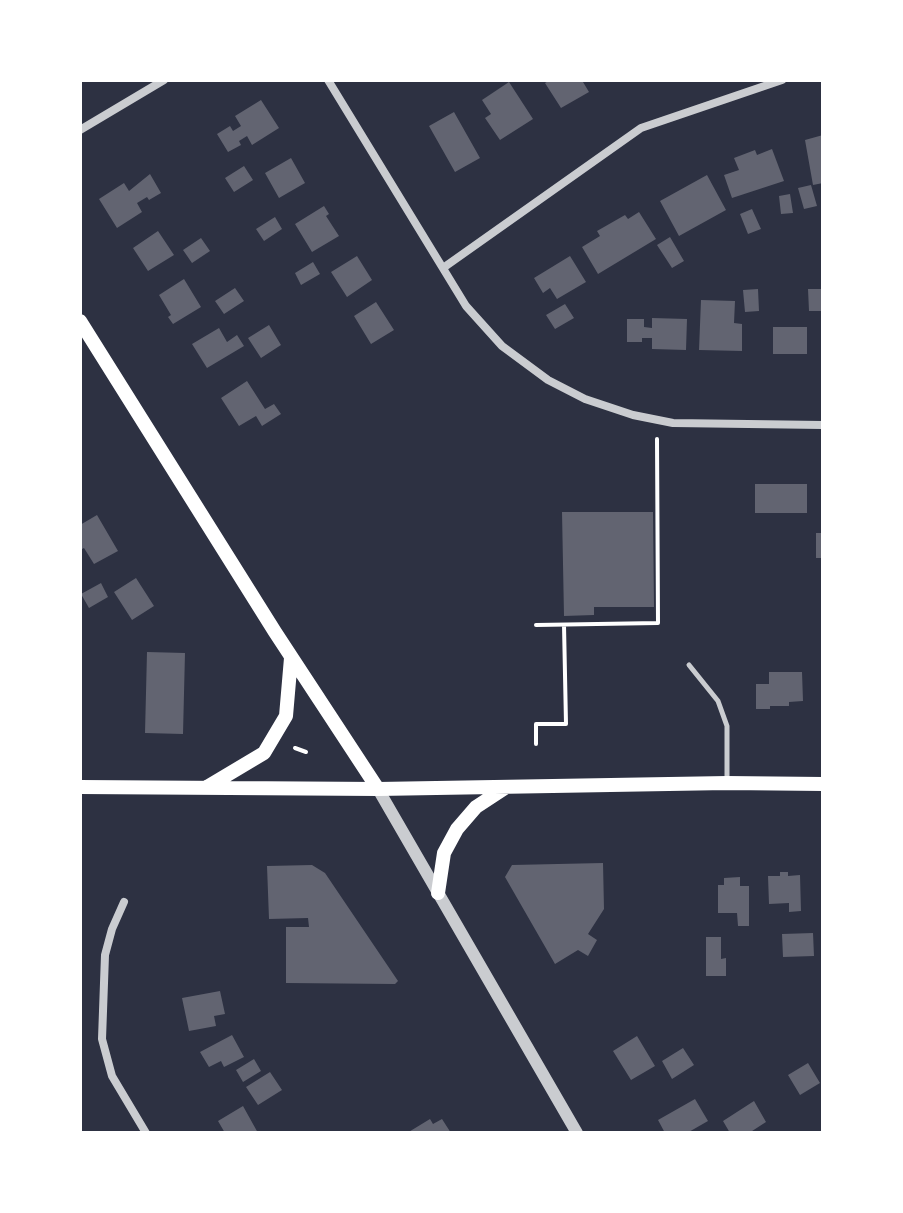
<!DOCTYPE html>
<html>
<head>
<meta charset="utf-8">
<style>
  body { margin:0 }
  #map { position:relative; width:903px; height:1213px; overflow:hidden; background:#2d3142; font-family:Literata,serif }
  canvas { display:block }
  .frame { position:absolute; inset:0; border:82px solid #fff; pointer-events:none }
</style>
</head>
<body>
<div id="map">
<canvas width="903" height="1213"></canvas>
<div class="frame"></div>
</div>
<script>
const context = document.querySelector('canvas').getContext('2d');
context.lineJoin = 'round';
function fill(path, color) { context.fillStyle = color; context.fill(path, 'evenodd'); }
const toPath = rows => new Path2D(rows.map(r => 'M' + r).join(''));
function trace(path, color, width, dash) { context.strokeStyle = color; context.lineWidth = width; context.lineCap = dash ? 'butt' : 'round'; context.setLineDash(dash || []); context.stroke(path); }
fill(toPath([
  [550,80,587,80,583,82,589,92,561,108,545,83],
  [509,82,533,119,500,140,485,118,491,114,482,100],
  [261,100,279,128,252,145,247,136,239,141,241,145,228,152,217,134,230,126,233,131,241,126,235,116],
  [454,112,480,158,455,172,429,126],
  [823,135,823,183,813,185,805,140],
  [772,149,784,181,732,198,724,175,739,170,734,158,755,150,757,155],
  [291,158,305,183,279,198,265,173],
  [244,166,253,180,234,192,225,178],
  [150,174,161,193,149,200,147,197,137,203,142,212,117,228,99,199,124,183,129,191],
  [707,175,726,210,679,236,660,201],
  [811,185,817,206,804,209,798,188],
  [790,194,793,213,781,214,779,196],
  [324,206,329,214,326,216,339,236,312,252,295,224],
  [752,209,761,229,748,234,740,214],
  [639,212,656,239,598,274,582,247,600,236,597,231,625,215,628,219],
  [275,217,282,229,264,241,256,229],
  [158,231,174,255,148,271,133,248],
  [670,237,684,261,672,268,657,245],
  [201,238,210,251,192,263,183,250],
  [357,256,372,280,347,297,331,272],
  [570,256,586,282,557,299,550,288,543,293,534,278],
  [313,262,320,274,301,285,295,273],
  [184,279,201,307,173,324,168,317,171,315,159,295],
  [235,288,244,301,224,314,215,301],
  [758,289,759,311,745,312,743,290],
  [808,289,822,289,823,311,809,311],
  [701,300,735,301,734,323,742,324,742,351,699,350],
  [376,302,394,330,371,344,354,316],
  [565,304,574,318,555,329,546,315],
  [652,318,687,319,686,350,652,349,652,338,642,338,642,342,627,342,627,319,644,319,644,327,652,328],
  [269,325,281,345,261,358,248,338],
  [773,327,807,327,807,354,773,354],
  [219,328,227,342,237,335,244,346,207,368,192,344],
  [247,381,265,409,274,404,281,414,262,426,256,416,239,426,221,398],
  [755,484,807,484,807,513,755,513],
  [562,512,653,512,654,607,594,607,594,615,564,616],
  [97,515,118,551,94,564,84,548,80,550,80,525],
  [816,533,823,533,823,558,816,558],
  [136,578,154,606,132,620,114,592],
  [101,583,108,597,89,608,81,594],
  [147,652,185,653,183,734,145,733],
  [769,672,802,672,803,701,789,702,789,706,770,706,770,709,756,709,756,684,769,684],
  [603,863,604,909,588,934,597,940,588,956,578,950,555,964,505,877,512,865],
  [312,865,325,873,398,981,395,984,286,983,286,927,309,927,308,918,269,919,267,866],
  [780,872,788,872,788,876,800,875,801,911,789,912,789,903,769,904,768,876,780,876],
  [740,877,740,886,749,886,749,926,738,926,737,913,718,913,718,885,724,885,724,878],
  [813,933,814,956,783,957,782,934],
  [706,937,721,937,721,959,726,958,726,976,706,976],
  [220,991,225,1014,214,1016,216,1026,189,1031,182,998],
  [232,1035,244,1057,224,1067,221,1061,209,1067,200,1052],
  [637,1036,655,1066,631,1080,613,1051],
  [683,1048,694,1065,672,1079,662,1061],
  [254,1059,261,1071,243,1082,236,1070],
  [808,1063,820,1083,800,1095,788,1075],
  [270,1072,282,1090,258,1105,246,1087],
  [695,1099,708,1121,687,1133,665,1133,658,1120],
  [754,1101,766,1122,749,1133,730,1133,723,1121],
  [243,1106,258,1133,225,1133,218,1121],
  [430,1119,433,1124,442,1119,451,1133,407,1133]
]), '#626471');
trace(toPath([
  [536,625,658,623,657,439],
  [536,744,536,724,566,724,564,625],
  [295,748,306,752]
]), '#fff', 4);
trace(toPath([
  [689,665,718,701,727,726,727,782]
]), '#caccd0', 5);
trace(toPath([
  [328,80,466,306,502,346,548,380,585,399,633,415,673,423,823,425],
  [80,130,164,80],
  [443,268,641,128,782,80],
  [124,902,112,929,105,955,102,1039,112,1076,146,1133]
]), '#caccd0', 8);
trace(toPath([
  [378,789,577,1133]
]), '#caccd0', 12);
trace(toPath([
  [80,321,275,632,378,789],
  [80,787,378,789,727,783,823,784],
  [207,787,264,753,286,716,291,658],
  [438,893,444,853,457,829,476,807,505,788]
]), '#fff', 14);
</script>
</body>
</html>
